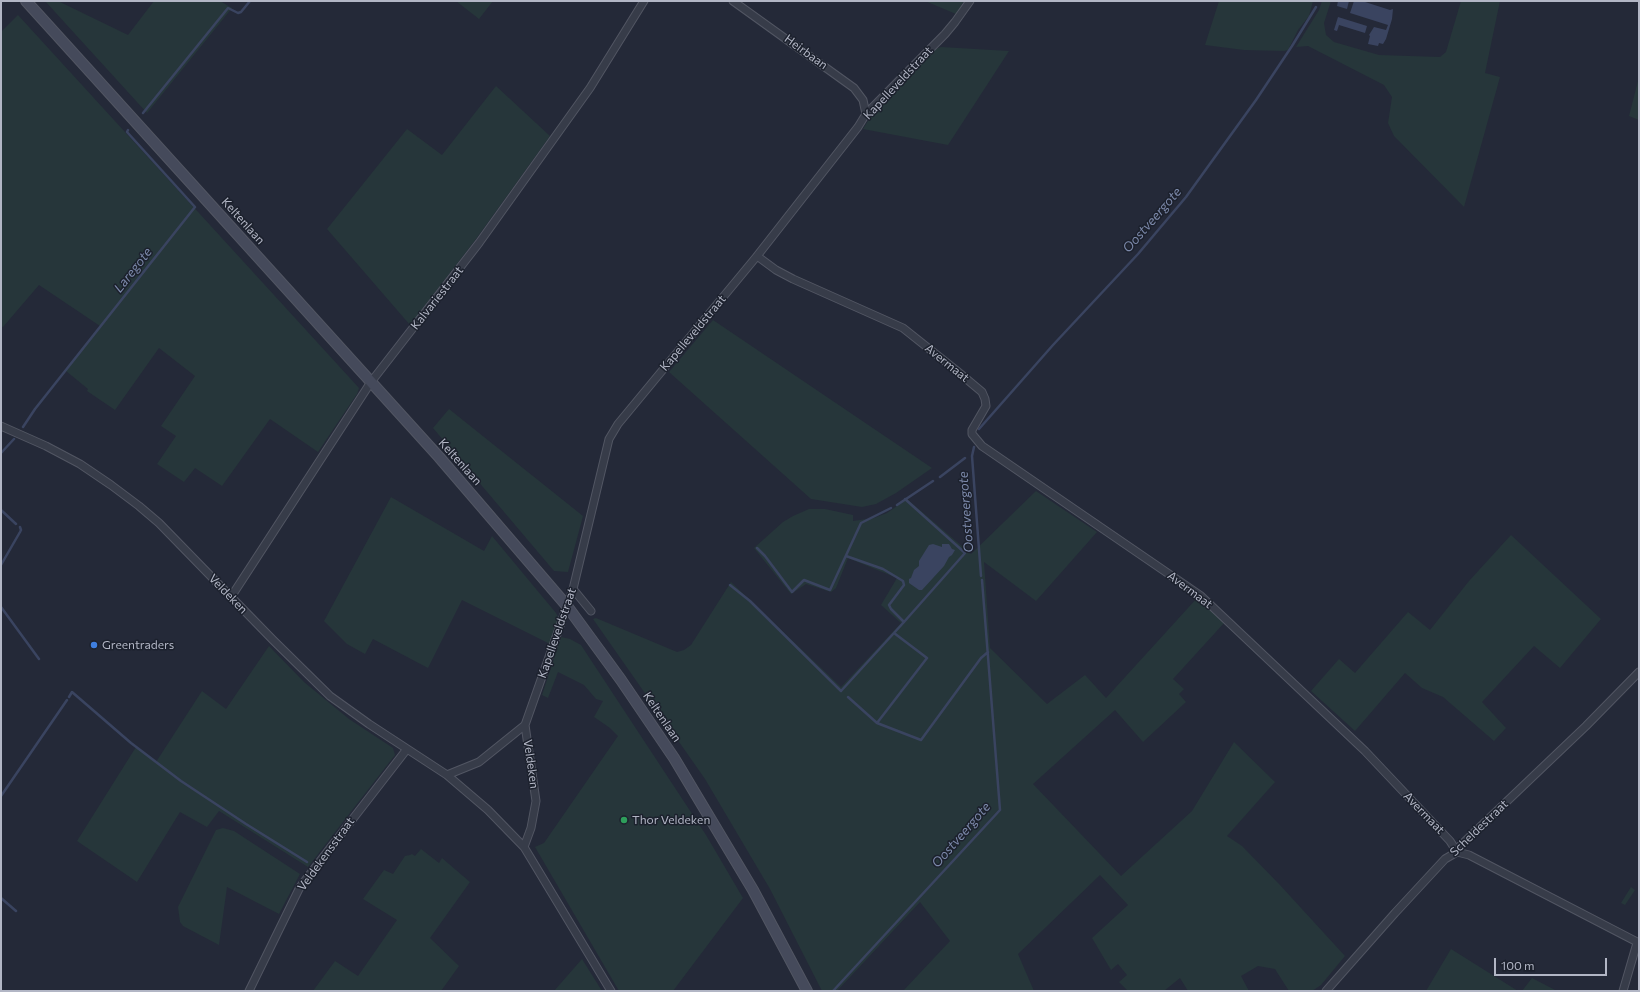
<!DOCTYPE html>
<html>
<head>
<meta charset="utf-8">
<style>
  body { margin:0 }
  #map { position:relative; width:1640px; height:992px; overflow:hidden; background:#242938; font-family:Commissioner,sans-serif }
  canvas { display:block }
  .frame { position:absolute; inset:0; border:2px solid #b2b6c5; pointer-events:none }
  .scale { position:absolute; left:1494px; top:958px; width:113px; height:18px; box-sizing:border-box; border:2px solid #b2b6c5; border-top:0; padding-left:5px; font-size:12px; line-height:14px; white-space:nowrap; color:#b2b6c5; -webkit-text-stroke:3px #1c212d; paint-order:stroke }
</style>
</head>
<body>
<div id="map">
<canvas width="1640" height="992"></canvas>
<div class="frame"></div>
<div class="scale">100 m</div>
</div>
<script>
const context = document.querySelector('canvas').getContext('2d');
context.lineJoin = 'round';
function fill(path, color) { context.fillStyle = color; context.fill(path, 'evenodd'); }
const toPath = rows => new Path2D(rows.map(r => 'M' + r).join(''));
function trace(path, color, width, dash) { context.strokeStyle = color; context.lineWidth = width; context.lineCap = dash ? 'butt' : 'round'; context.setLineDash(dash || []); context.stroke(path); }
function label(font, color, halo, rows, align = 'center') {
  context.font = font + ' Commissioner,sans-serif'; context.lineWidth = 3; context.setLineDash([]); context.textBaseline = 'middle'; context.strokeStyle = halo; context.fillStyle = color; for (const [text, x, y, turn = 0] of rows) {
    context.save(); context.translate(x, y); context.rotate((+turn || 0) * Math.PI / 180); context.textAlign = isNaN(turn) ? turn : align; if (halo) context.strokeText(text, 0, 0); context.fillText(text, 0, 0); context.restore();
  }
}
fill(toPath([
  [45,1,58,1,128,35,154,1,220,1,232,8,147,113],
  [456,1,493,1,479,19],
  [925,1,964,1,956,14],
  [1219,1,1313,1,1309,16,1298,30,1288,50,1284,51,1244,50,1205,45],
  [1322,1,1331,1,1324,23,1326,35,1334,42,1379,55,1440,57,1446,52,1461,1,1500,1,1485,73,1500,77,1464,207,1394,136,1388,123,1392,97,1384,85,1308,46,1296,47,1319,10],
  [18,15,359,388,357,394,318,452,270,419,222,486,195,468,184,482,157,464,176,436,161,426,195,376,159,348,115,410,87,391,88,389,66,371,100,326,39,285,3,327,1,326,1,32],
  [941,47,1009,51,948,145,863,129,874,111,923,59,932,50],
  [1639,77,1639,120,1629,116],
  [496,86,550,136,476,239,410,325,327,229,407,129,442,155],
  [713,320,932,468,896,493,876,504,862,507,811,499,669,372],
  [449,409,583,516,568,572,554,571,433,428],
  [1036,491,1097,532,1036,601,984,562,990,648,1047,704,1085,675,1106,698,1198,597,1225,622,1173,679,1184,689,1179,694,1186,702,1143,742,1115,710,1033,784,1121,876,1192,811,1234,742,1275,782,1227,836,1242,846,1280,885,1345,956,1321,985,1312,991,1289,991,1275,969,1258,966,1241,976,1249,991,1188,991,1180,978,1164,991,1128,991,1119,982,1127,975,1118,964,1111,970,1092,938,1128,905,1100,875,1018,954,1034,991,903,991,950,941,920,902,837,991,822,991,770,889,705,779,593,619,596,618,677,652,684,650,691,645,731,582,841,687,901,623,881,605,897,578,848,558,836,588,831,592,806,584,791,594,754,548,783,522,793,516,809,509,825,509,853,515,853,521,874,518,887,513,907,499,971,554],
  [391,497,484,551,492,536,556,613,559,619,550,644,462,600,428,668,373,639,365,654,347,644,324,621],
  [1511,535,1601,619,1560,668,1534,646,1482,702,1506,728,1494,741,1443,697,1422,688,1405,673,1355,731,1311,691,1339,659,1355,673,1408,612,1430,630,1469,581],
  [561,637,570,639,581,645,706,835,743,898,673,991,619,991,535,847,544,843,618,736,610,728,594,717,603,701,596,699,584,685,558,672,548,698,542,695],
  [269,646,304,682,349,719,393,748,395,755,308,867,219,811,207,827,180,812,137,882,77,841,136,747,156,762,202,691,226,709],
  [223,828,234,831,300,874,279,914,227,887,219,945,183,926,180,922,178,907,216,830],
  [421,849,439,863,442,858,470,882,430,938,459,966,441,991,313,991,335,961,358,976,397,920,363,899,384,870,393,874,405,856,410,855,412,854,415,856],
  [1631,887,1635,890,1625,905,1621,903],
  [1451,949,1518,991,1426,991],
  [582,959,602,991,554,991],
  [1532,978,1557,991,1522,991]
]), '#26363a');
fill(toPath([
  [1338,1,1349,1,1347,9,1337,6],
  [1354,1,1362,1,1390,10,1393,9,1392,19,1386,39,1383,44,1379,43,1378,46,1368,44,1370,36,1369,35,1374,27,1386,30,1388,25,1350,13],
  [1338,17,1367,26,1365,33,1339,25,1337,31,1334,30],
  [933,544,942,547,942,544,949,544,952,549,955,550,952,555,949,557,944,566,922,590,919,590,909,583,909,579,911,578,914,570,919,566,919,561,929,545]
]), '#3a4460');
trace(toPath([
  [143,113,228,8,238,13,241,12,250,1],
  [23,427,35,409,195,207,127,132,128,130],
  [979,429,1053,345,1138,254,1186,197,1256,100,1292,46,1316,7],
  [974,447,972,456,981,576],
  [1,453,14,439],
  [940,477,965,458],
  [897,505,933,481],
  [1,510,16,524],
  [757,548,765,556,792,592,804,580,830,590,861,523,891,508],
  [846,556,883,569,903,581,904,585,889,605,891,609,904,622,965,553,905,499],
  [1,565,20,532,21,530,20,527],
  [730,585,750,601,841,691,904,622],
  [1,607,39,659],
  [69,697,72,692,131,743,181,781,246,824,307,862],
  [848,697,877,723,927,658,894,633],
  [877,723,921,740,981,658,988,652],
  [1,796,67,700],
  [1,898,16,911],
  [833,991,1000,810,982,580]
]), '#3a4460', 2.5);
const minor = toPath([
  [733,1,854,88,863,100,866,114],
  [757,256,776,270,793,279,903,328,957,371,982,392,985,399,986,406,972,430,972,434,982,446,1201,596,1365,751,1450,841,1457,852,1469,855,1639,943],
  [1,426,46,446,80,464,111,485,139,506,159,523,273,640,330,696,369,724,447,775,488,810,524,847,611,991],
  [573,589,591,611],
  [231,597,371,382,479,243,590,88,644,1],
  [447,775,479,762,525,725],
  [524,847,531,828,536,801,525,725,573,589,609,439,618,424,757,256,858,127,866,114,945,34,955,22,970,1],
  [249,991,300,887,407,749],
  [1326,991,1395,913,1445,859,1457,852,1460,846,1586,726,1639,672],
  [1623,991,1637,943]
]);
const secondary = toPath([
  [26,1,439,457,567,606,621,680,674,758,753,890,807,991]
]);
trace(minor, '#525663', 9);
trace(secondary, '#525663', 12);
trace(minor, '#373c49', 7);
trace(secondary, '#454a5b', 10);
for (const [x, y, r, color] of [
  [94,645,4,"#3f7fe0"],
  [624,820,4,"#2e9e5b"]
]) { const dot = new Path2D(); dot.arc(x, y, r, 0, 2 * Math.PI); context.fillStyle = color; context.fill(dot); trace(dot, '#1c212d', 1.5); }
label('12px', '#b2b6c5', '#1c212d', [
  ["Heirbaan",806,52,36],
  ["Kapelleveldstraat",898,83,-47],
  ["Keltenlaan",243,221,48],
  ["Kalvariestraat",437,298,-52],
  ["Kapelleveldstraat",693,333,-50],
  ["Avermaat",947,363,39],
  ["Keltenlaan",460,462,48],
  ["Avermaat",1190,590,37],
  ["Veldeken",228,594,46],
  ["Kapelleveldstraat",557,633,-71],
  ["Keltenlaan",662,717,56],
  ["Veldeken",531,764,82],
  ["Avermaat",1424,813,46],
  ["Scheldestraat",1479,828,-44],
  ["Veldekensstraat",326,854,-54]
]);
label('12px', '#b2b6c5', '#1c212d', [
  ["Greentraders",102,645],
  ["Thor Veldeken",632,820]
], 'left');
label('italic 13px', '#7c89aa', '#1c212d', [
  ["Oostveergote",1152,220,-49],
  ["Laregote",133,270,-52],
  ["Oostveergote",966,512,-94],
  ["Oostveergote",961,835,-49]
]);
</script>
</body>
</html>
